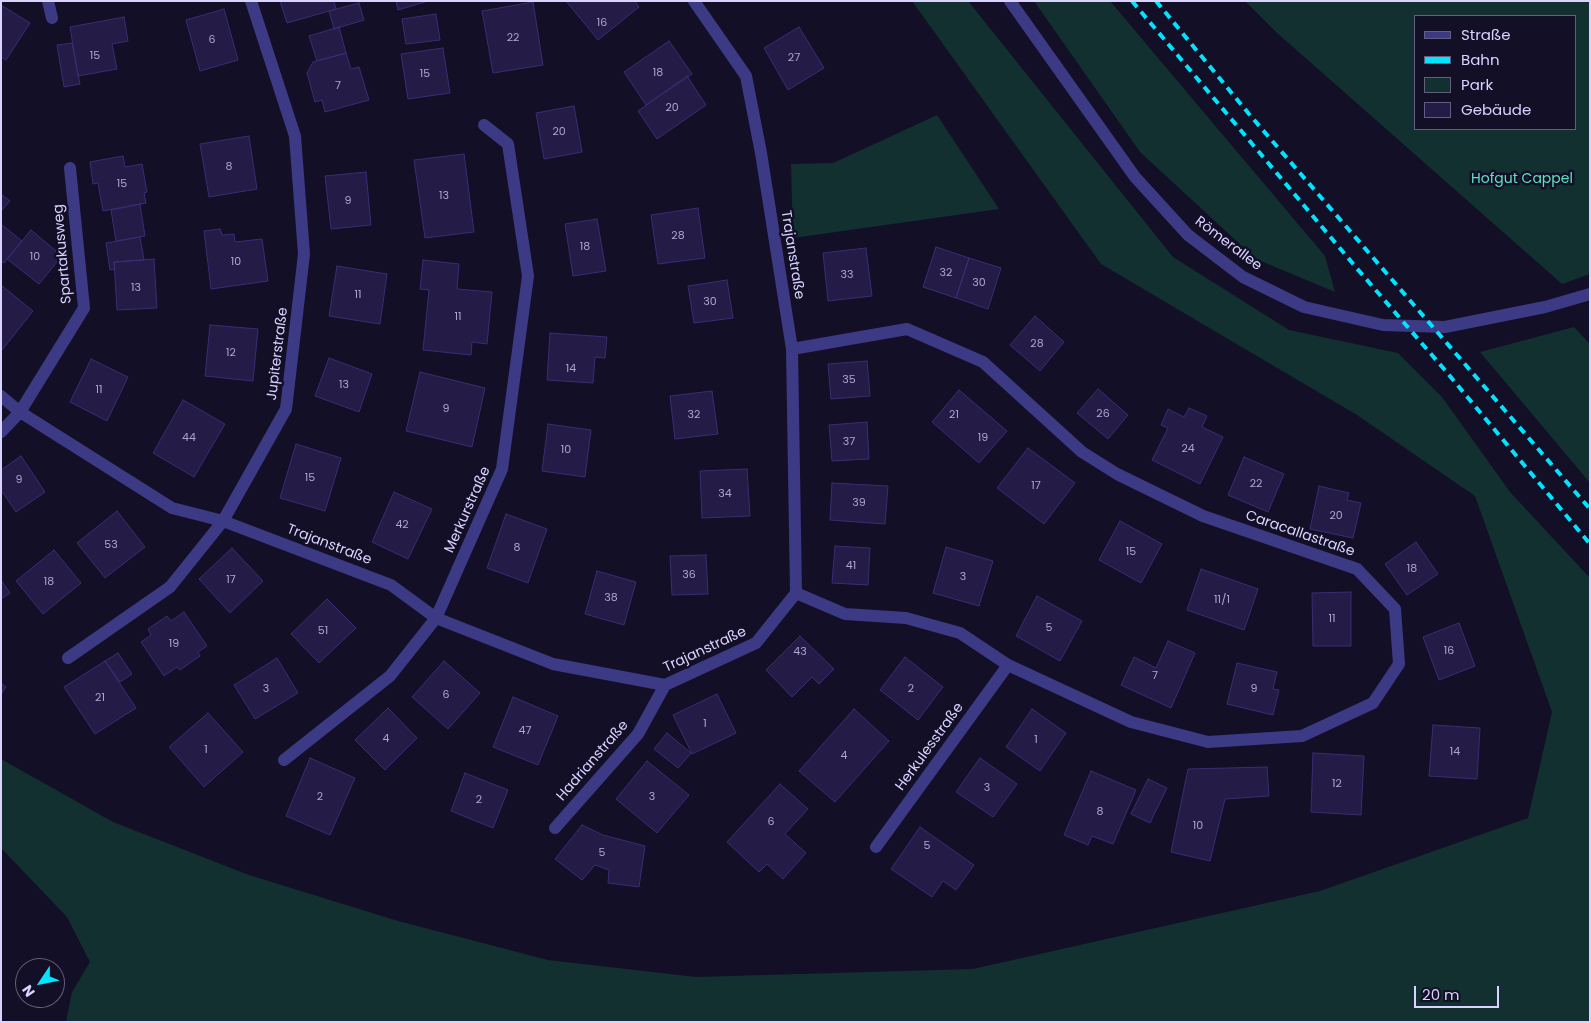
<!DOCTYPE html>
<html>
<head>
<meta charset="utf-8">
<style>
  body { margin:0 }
  #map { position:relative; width:1591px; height:1023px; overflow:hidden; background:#130f26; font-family:Poppins,sans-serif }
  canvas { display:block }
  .frame { position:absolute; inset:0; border:2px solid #d9d4ff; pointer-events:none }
  .legend { position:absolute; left:1414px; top:15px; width:162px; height:115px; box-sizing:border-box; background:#130f26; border:1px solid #625e7d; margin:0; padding:6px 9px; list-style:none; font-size:15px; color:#d9d4ff }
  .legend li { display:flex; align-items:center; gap:10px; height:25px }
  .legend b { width:25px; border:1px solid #625e7d }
  .north { position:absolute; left:15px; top:958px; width:50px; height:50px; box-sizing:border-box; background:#130f26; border:1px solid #625e7d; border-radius:50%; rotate:236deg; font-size:14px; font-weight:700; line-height:20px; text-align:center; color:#d9d4ff }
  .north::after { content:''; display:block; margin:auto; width:18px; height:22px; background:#00e5ff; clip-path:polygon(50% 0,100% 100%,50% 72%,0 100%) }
  .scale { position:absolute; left:1414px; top:986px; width:85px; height:22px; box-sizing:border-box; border:2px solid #d9d4ff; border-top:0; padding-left:6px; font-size:15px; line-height:18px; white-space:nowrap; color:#d9d4ff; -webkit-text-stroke:4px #130f26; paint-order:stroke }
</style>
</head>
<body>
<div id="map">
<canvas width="1591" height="1023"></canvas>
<div class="frame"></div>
<ul class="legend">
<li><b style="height:6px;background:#3d3a85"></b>Straße</li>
<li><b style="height:6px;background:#00e5ff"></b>Bahn</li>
<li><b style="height:14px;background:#12302f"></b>Park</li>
<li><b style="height:14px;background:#241b47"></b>Gebäude</li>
</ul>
<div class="north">N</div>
<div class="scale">20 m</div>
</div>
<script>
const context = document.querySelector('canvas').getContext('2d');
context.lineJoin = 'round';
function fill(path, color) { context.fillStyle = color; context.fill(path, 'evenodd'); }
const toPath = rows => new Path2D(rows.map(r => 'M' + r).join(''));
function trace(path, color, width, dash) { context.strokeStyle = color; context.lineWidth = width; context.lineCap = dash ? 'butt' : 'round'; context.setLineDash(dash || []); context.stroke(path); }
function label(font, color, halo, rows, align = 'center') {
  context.font = font + ' Poppins,sans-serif'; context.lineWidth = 5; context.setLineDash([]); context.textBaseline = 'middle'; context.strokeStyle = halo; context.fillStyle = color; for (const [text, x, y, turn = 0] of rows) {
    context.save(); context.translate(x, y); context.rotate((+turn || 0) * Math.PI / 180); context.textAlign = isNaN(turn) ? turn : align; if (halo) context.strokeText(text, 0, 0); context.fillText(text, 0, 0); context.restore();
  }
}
fill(toPath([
  [912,1,968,1,1173,257,1289,330,1398,353,1442,397,1510,492,1590,578,1590,1022,66,1022,72,992,90,962,67,917,1,848,1,759,113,822,249,875,398,921,548,960,696,977,973,969,1320,891,1528,818,1552,712,1475,496,1357,415,1101,264],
  [1034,1,1110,1,1325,256,1335,292,1256,259,1140,152],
  [1245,1,1590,1,1590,274,1562,284,1276,32],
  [1575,16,1575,129,1415,129,1415,16],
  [937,115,999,209,793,238,791,164,833,163],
  [1574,327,1590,344,1590,483,1480,352]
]), '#12302f');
const building = toPath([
  [280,1,334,1,336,9,287,23,280,1],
  [396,1,428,1,398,10,396,1],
  [566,1,635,1,639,7,598,40,566,1],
  [533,2,543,65,493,73,482,11,533,2],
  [359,3,364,20,334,29,329,11,359,3],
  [1,5,30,23,6,60,1,57,1,5],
  [224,9,238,60,200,71,186,20,224,9],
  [436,14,440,40,406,44,402,19,436,14],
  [124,17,128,41,112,44,117,69,78,76,70,27,124,17],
  [339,27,346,53,317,61,309,36,339,27],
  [799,27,824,68,788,90,764,48,799,27],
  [669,41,692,74,646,105,624,72,669,41],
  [72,43,80,84,64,87,57,45,72,43],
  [443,48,450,93,408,99,401,54,443,48],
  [346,53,351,69,359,67,369,100,325,112,322,100,315,102,307,73,313,62,346,53],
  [687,76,706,105,657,139,638,111,687,76],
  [574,106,582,152,544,159,536,113,574,106],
  [249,136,257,189,209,197,200,144,249,136],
  [464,154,474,232,425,238,414,160,464,154],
  [123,156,125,167,142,164,147,192,144,193,146,203,103,211,98,183,93,184,90,162,123,156],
  [366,172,371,225,331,229,325,176,366,172],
  [1,194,10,201,1,211,1,194],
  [140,204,145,236,116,241,111,210,140,204],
  [698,208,705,258,658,264,651,215,698,208],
  [597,219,606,271,573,276,565,224,597,219],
  [1,224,22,241,4,263,1,261,1,224],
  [220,229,222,235,234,234,235,242,262,239,268,281,211,289,204,231,220,229],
  [31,230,62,256,39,284,7,259,31,230],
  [140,237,144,260,114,262,115,269,110,270,106,243,140,237],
  [936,247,969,258,956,298,923,287,936,247],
  [866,248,872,296,828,301,823,253,866,248],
  [969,258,1001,268,988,309,956,298,969,258],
  [154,259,157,308,117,310,114,262,154,259],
  [423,260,459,264,457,289,492,292,487,344,472,342,471,355,423,350,429,290,420,289,423,260],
  [337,266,387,274,380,324,329,316,337,266],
  [727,280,733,318,694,323,688,286,727,280],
  [1,285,33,311,2,350,1,349,1,285],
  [1035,316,1064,342,1040,371,1010,345,1035,316],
  [210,325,258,329,253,381,205,376,210,325],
  [550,333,607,337,605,358,595,357,593,383,547,380,550,333],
  [329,358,372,374,359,412,315,396,329,358],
  [91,359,128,377,107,421,70,402,91,359],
  [867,361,870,396,831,399,828,364,867,361],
  [420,372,485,388,472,447,406,431,420,372],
  [1098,389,1128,415,1108,439,1077,413,1098,389],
  [959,390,1007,431,979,463,932,422,959,390],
  [712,391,718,434,675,439,670,396,712,391],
  [183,400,225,424,194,477,153,453,183,400],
  [1189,408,1207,416,1202,427,1223,437,1200,484,1152,460,1168,428,1161,425,1168,409,1184,417,1189,408],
  [867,422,869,459,832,461,829,425,867,422],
  [548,424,591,430,585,477,542,471,548,424],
  [296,444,341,458,325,511,280,498,296,444],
  [1028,448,1075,483,1044,524,997,488,1028,448],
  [21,456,45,492,16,512,1,490,1,470,21,456],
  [1244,457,1284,474,1268,512,1228,495,1244,457],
  [747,469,750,516,702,518,700,471,747,469],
  [832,483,888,486,885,524,830,520,832,483],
  [1319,486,1349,493,1347,500,1361,503,1353,538,1310,529,1319,486],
  [394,492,432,509,408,559,372,542,394,492],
  [117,511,145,547,105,578,77,543,117,511],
  [506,514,547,529,528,583,487,568,506,514],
  [1120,521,1162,544,1141,583,1099,560,1120,521],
  [1416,542,1438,574,1407,595,1385,564,1416,542],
  [835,546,870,548,868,585,832,583,835,546],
  [946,547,993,561,979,606,933,593,946,547],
  [232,548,263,581,230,613,199,579,232,548],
  [54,550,81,583,43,614,16,581,54,550],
  [706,555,708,594,672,595,670,556,706,555],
  [1201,569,1258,589,1244,630,1187,610,1201,569],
  [597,571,636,582,624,625,585,614,597,571],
  [1,580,10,593,1,599,1,580],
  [1351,592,1351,646,1313,646,1312,593,1351,592],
  [1037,596,1082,621,1060,661,1016,636,1037,596],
  [327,599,356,628,319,663,291,634,327,599],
  [184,612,207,646,198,652,200,656,180,670,177,667,164,676,141,642,151,635,148,629,167,616,171,621,184,612],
  [1459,623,1475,666,1439,680,1423,637,1459,623],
  [800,636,834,669,819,684,812,677,792,697,766,670,800,636],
  [1168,641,1195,653,1171,708,1121,685,1134,657,1156,668,1168,641],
  [118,653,132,674,120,682,105,661,118,653],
  [905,657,943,687,918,720,880,690,905,657],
  [277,658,298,693,255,719,234,685,277,658],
  [105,661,136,708,95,734,64,687,105,661],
  [444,661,480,693,448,729,412,697,444,661],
  [1237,663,1277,672,1273,689,1279,690,1273,715,1227,704,1237,663],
  [1,683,6,687,1,694,1,683],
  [717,694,736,733,692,754,673,715,717,694],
  [513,697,558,716,538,765,493,747,513,697],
  [388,708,417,738,385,770,355,740,388,708],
  [854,709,889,741,835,802,799,771,854,709],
  [1032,709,1066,733,1040,771,1006,747,1032,709],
  [208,713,243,752,204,787,169,747,208,713],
  [1433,725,1480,728,1477,779,1429,776,1433,725],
  [667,733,691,753,678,768,654,749,667,733],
  [1313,753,1364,756,1361,815,1311,812,1313,753],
  [310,758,355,778,330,835,286,816,310,758],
  [980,758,1017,784,993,817,956,792,980,758],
  [647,761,689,795,657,833,616,799,647,761],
  [1267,767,1269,796,1225,799,1210,861,1171,852,1188,769,1267,767],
  [1091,771,1136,790,1113,844,1092,836,1088,845,1064,835,1091,771],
  [465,773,508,790,493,828,451,811,465,773],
  [1148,779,1167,788,1150,823,1131,814,1148,779],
  [780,784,808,809,785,834,806,853,783,879,767,864,759,872,727,842,780,784],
  [582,825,603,835,645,846,639,887,608,883,609,870,595,865,582,880,555,859,582,825],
  [920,827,974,865,956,890,943,881,932,897,891,869,920,827]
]);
fill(building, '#241b47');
trace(building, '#3b2d73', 1);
trace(toPath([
  [48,1,52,18],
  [792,349,907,329,983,362,1082,452,1117,474,1203,516,1357,569,1395,609,1399,664,1373,703,1302,736,1208,742,1131,722,1008,665,960,633,906,618,845,614,796,593],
  [1,396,20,412,172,508,223,521,391,585,436,618,553,664,665,685,756,643,796,593,792,349,761,153,746,76,694,1],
  [1,432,20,412,84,308,70,168],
  [68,658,170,587,223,521,286,409,304,254,295,136,251,1],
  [284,760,390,676,436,618,502,469,528,276,508,144,484,125],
  [555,828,638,734,665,685],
  [876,847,1008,665]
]), '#3d3a85', 12);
trace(toPath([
  [1010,1,1135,177,1188,235,1243,277,1304,307,1383,325,1445,327,1545,307,1590,294]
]), '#3d3a85', 12);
trace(toPath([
  [1132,1,1354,265,1444,369,1590,544],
  [1156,1,1249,114,1590,509]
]), '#00e5ff', 4, [8, 6]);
label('11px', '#aca6d1', null, [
  ["16",602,23],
  ["22",513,38],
  ["6",212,40],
  ["15",95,56],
  ["27",794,58],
  ["18",658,73],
  ["15",425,74],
  ["7",338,86],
  ["20",672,108],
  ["20",559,132],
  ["8",229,167],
  ["15",122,184],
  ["13",444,196],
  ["9",348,201],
  ["28",678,236],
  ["18",585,247],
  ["10",35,257],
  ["10",236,262],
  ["32",946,273],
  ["33",847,275],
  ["30",979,283],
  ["13",136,288],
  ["11",358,295],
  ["30",710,302],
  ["11",458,317],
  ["28",1037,344],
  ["12",231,353],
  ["14",571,369],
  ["35",849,380],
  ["13",344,385],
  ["11",99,390],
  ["9",446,409],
  ["26",1103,414],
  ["32",694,415],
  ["21",954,415],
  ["44",189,438],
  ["19",983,438],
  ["37",849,442],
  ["24",1188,449],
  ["10",566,450],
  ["15",310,478],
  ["9",19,480],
  ["22",1256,484],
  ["17",1036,486],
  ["34",725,494],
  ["39",859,503],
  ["20",1336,516],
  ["42",402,525],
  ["53",111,545],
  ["8",517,548],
  ["15",1131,552],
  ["41",851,566],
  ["18",1412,569],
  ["36",689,575],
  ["3",963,577],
  ["17",231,580],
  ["18",49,582],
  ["38",611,598],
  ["11/1",1222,600],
  ["11",1332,619],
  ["5",1049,628],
  ["51",323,631],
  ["19",174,644],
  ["16",1449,651],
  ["43",800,652],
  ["7",1155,676],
  ["3",266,689],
  ["2",911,689],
  ["9",1254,689],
  ["6",446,695],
  ["21",100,698],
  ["1",705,724],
  ["47",525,731],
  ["4",386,739],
  ["1",1036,740],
  ["1",206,750],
  ["14",1455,752],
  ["4",844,756],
  ["12",1337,784],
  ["3",987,788],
  ["2",320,797],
  ["3",652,797],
  ["2",479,800],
  ["8",1100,812],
  ["6",771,822],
  ["10",1198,826],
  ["5",927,846],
  ["5",602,853]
]);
label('14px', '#5fe0c0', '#130f26', [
  ["Hofgut Cappel",1522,179]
]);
label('14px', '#d9d4ff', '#130f26', [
  ["Römerallee",1228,244,37],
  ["Spartakusweg",63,254,-95],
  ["Trajanstraße",792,255,81],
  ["Jupiterstraße",278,354,-83],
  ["Merkurstraße",468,510,-66],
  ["Caracallastraße",1300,534,19],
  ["Trajanstraße",329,545,21],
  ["Trajanstraße",705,650,-25],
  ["Herkulesstraße",930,747,-54],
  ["Hadrianstraße",593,761,-49]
]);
</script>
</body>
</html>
